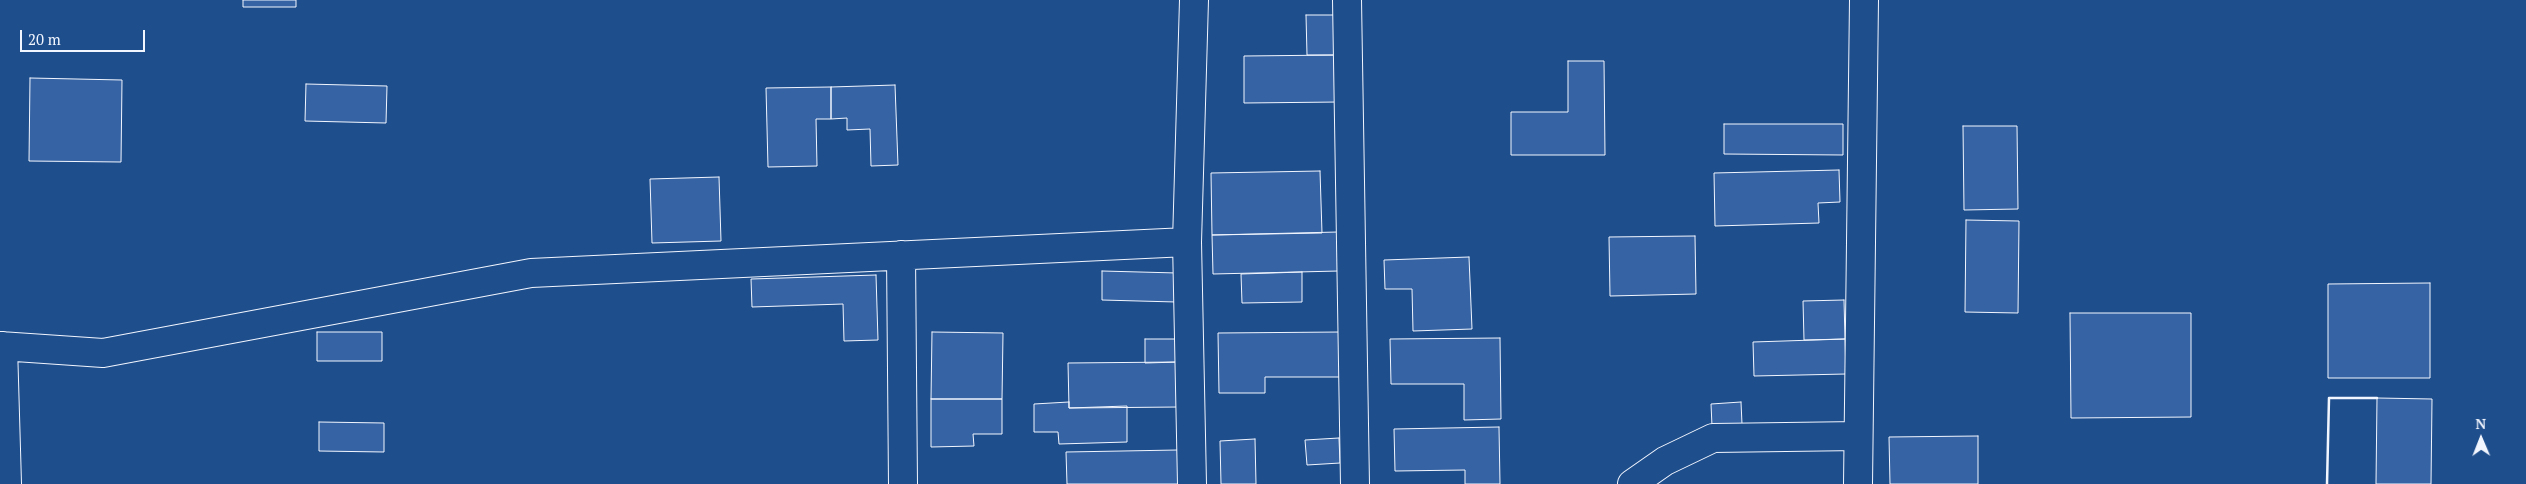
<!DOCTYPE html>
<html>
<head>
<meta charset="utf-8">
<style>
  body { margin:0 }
  #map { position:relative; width:2526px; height:484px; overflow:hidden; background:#1f4e8c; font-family:"PT Serif",serif }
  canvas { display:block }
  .north { position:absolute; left:2456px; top:414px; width:50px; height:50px; -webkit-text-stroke:4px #1f4e8c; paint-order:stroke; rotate:359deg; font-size:14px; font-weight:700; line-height:20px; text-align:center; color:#f2f6ff }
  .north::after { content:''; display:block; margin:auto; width:18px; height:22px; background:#f2f6ff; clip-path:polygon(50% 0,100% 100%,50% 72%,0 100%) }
  .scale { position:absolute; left:20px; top:30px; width:125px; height:22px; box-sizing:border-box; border:2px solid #f2f6ff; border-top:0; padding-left:6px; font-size:15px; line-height:18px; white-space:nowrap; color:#f2f6ff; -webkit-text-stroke:4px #1f4e8c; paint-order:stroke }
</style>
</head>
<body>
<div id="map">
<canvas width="2526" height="484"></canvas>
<div class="north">N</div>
<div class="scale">20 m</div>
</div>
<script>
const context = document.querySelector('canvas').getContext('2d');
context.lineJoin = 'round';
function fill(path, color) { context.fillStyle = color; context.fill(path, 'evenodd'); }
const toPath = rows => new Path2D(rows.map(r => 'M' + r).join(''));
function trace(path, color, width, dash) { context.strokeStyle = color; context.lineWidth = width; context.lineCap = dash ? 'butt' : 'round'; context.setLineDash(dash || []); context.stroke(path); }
const building = toPath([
  [243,0,296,0,296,7,243,7,243,0],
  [1306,15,1338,15,1339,55,1307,55,1306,15],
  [1339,55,1339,102,1244,103,1244,56,1339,55],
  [1568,61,1604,61,1605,155,1511,155,1511,112,1568,112,1568,61],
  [30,78,122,80,121,162,29,161,30,78],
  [306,84,387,86,386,123,305,121,306,84],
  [895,85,898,165,871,166,870,129,847,130,847,118,831,119,831,87,895,85],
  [831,87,831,119,816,119,817,166,768,167,766,88,831,87],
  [1724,124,1843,124,1843,155,1724,154,1724,124],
  [1963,126,2017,126,2018,209,1964,210,1963,126],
  [1839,170,1840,202,1818,203,1819,223,1715,226,1714,173,1839,170],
  [1320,171,1322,233,1212,235,1211,173,1320,171],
  [719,177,721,241,652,243,650,179,719,177],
  [1966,220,2019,221,2018,313,1965,312,1966,220],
  [1338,232,1339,271,1213,274,1212,235,1338,232],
  [1695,236,1696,294,1610,296,1609,237,1695,236],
  [1469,257,1472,329,1413,331,1412,289,1385,289,1384,260,1469,257],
  [1102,271,1177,273,1176,302,1102,300,1102,271],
  [1302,272,1302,302,1242,303,1241,274,1302,272],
  [876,275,878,340,844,341,843,304,752,307,751,279,876,275],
  [2430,283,2430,378,2328,378,2328,284,2430,283],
  [1844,300,1845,339,1804,340,1803,301,1844,300],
  [2070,313,2191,313,2191,417,2071,418,2070,313],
  [317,332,382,332,382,361,317,361,317,332],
  [932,332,1003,333,1002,399,931,399,932,332],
  [1342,332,1342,377,1265,377,1265,393,1219,393,1218,333,1342,332],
  [1500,338,1501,419,1464,420,1464,384,1391,384,1390,339,1500,338],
  [1145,339,1179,339,1179,362,1145,363,1145,339],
  [1845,339,1846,374,1754,376,1753,342,1845,339],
  [1179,362,1179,407,1069,408,1068,363,1179,362],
  [2377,398,2432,399,2431,484,2376,484,2377,398],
  [931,399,1002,399,1002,434,973,434,974,446,931,447,931,399],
  [1069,402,1069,408,1127,406,1127,442,1059,444,1058,432,1034,432,1034,404,1069,402],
  [1741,402,1742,424,1712,426,1711,404,1741,402],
  [319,422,384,423,384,452,319,451,319,422],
  [1499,427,1500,484,1465,484,1465,470,1395,471,1394,429,1499,427],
  [1978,436,1978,484,1890,484,1889,437,1978,436],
  [1339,438,1340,463,1307,465,1305,440,1339,438],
  [1255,439,1256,484,1221,484,1220,441,1255,439],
  [1178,450,1179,484,1067,484,1066,452,1178,450]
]);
fill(building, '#3563a3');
trace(building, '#f2f6ff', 1);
const minor = toPath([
  [1347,0,1355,484],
  [1187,242,1192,484],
  [901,255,903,484],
  [0,346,103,353,531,273,1187,242,1194,0],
  [3,346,7,484],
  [1632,484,1665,461,1713,438,1858,436],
  [1858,484,1864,0]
]);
trace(minor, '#f2f6ff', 30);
trace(minor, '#1f4e8c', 28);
trace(toPath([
  [2327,484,2329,398,2377,398]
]), '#f2f6ff', 2.5);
</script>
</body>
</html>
